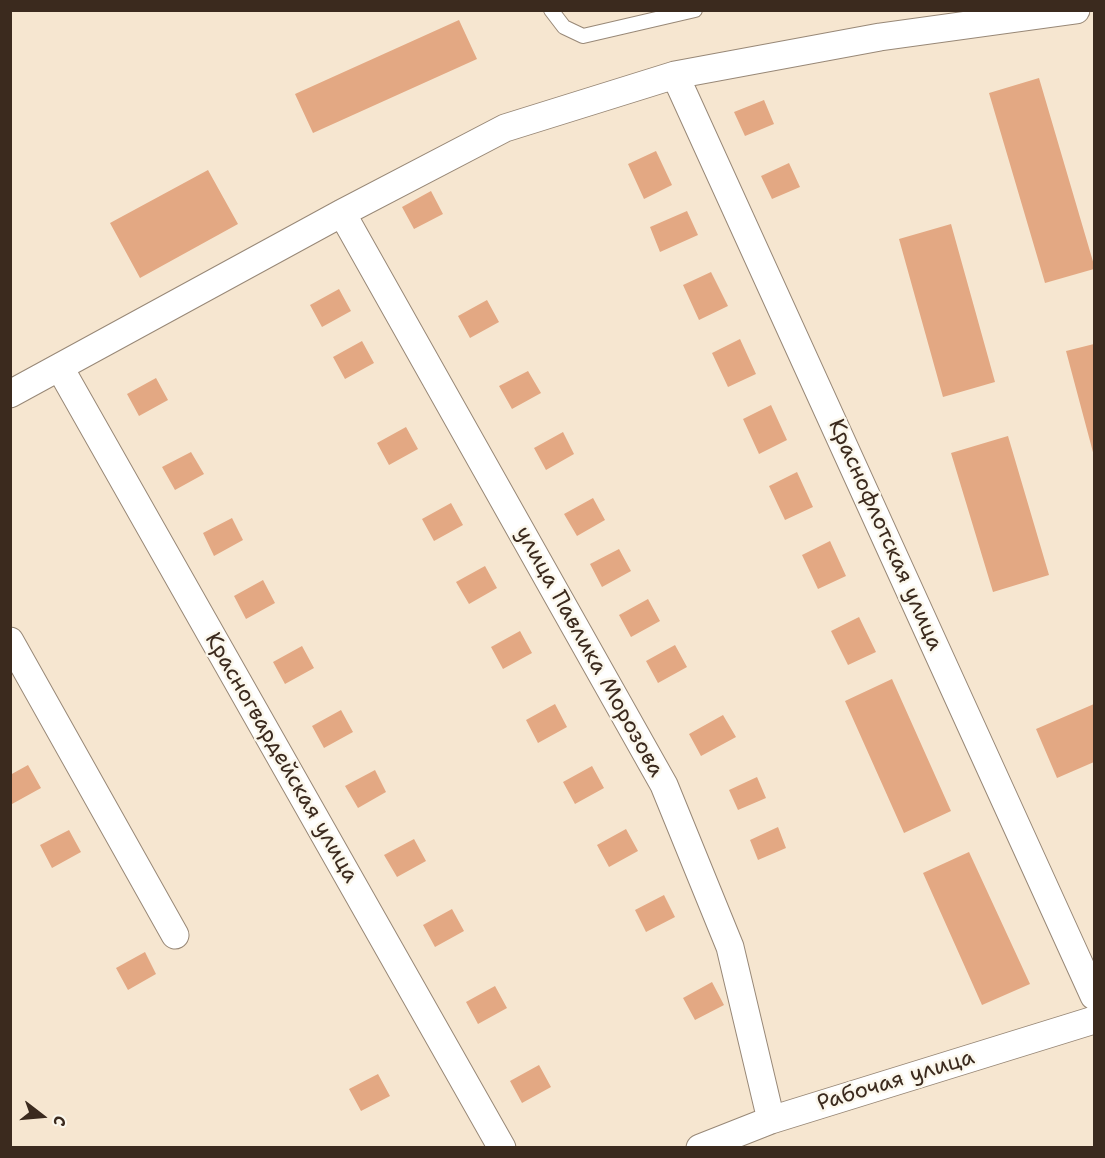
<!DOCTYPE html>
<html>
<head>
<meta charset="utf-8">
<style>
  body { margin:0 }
  #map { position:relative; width:1105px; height:1158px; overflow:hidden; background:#f6e6d0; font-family:"Shantell Sans",sans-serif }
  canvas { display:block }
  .frame { position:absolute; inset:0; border:12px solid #3b2a1e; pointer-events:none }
  .north { position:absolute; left:12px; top:1086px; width:60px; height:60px; -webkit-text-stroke:4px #fbf7ec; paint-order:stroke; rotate:106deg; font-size:16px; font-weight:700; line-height:24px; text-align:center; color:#3b2a1e }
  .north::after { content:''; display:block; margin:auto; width:21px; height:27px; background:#3b2a1e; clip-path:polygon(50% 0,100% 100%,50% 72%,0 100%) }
</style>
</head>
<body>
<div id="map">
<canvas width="1105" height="1158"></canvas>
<div class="frame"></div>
<div class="north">С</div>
</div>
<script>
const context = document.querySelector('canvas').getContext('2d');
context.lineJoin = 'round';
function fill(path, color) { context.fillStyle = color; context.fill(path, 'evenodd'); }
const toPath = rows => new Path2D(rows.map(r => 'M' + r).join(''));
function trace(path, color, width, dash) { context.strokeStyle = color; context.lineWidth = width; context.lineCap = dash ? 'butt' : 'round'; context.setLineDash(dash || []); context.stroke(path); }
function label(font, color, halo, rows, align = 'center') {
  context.font = font + ' "Shantell Sans",sans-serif'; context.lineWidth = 5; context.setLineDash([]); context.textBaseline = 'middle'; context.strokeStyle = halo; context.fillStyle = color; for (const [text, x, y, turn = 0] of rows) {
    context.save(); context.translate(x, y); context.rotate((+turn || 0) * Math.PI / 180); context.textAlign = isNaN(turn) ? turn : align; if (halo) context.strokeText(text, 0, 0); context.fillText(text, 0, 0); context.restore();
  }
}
fill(toPath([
  [459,20,477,59,313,133,295,94],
  [1039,78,1094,265,1094,269,1045,283,989,93],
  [764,100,774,124,745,136,734,112],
  [656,151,672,185,644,199,628,164],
  [789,163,800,187,772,199,761,176],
  [208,170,238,224,140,278,110,223],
  [431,191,443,214,414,229,402,207],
  [687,211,698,235,660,252,650,227],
  [951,224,995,382,943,397,899,239],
  [711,272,728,306,699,320,683,285],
  [339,289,351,311,322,327,310,305],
  [487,300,499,322,470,338,458,316],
  [740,339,756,374,728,387,712,353],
  [362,341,374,363,345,379,333,357],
  [1094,344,1094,456,1066,351],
  [528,371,541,393,512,409,499,386],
  [156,378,168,400,139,416,127,394],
  [771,405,787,440,759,454,743,419],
  [406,427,418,449,389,465,377,443],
  [563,432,574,454,546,470,534,448],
  [1008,436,1049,575,993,592,951,453],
  [191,452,204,474,175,490,162,467],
  [797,472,813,507,785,520,769,486],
  [593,498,605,520,577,536,564,514],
  [451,503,463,525,434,541,422,519],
  [232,518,243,540,214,556,203,533],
  [830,541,846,576,818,589,802,555],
  [619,549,631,571,602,587,590,564],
  [485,566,497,588,469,604,456,582],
  [263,580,275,603,246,619,234,596],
  [648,599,660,621,631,637,619,615],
  [859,617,876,652,848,665,831,631],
  [520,631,532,653,503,669,491,647],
  [675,645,687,667,658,683,646,661],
  [302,646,314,668,285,684,273,662],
  [892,679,951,811,904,833,845,701],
  [555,704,567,727,538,743,526,720],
  [1094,704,1094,762,1057,778,1036,729],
  [341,710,353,732,324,748,312,726],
  [723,715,736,737,701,756,689,734],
  [28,765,41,788,12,804,10,775],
  [592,766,604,788,575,804,563,782],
  [375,770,386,792,358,808,345,786],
  [757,777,766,798,738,810,729,790],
  [778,827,786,848,758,860,750,840],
  [626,829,638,851,609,867,597,845],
  [69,830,81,852,52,868,40,845],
  [414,839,426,861,397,877,384,855],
  [969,852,1030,984,982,1005,923,873],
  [664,895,675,917,646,932,635,910],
  [452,909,464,931,435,947,423,925],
  [145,952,156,974,128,990,116,968],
  [712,982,724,1005,695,1020,683,998],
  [495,986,507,1008,478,1024,466,1002],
  [539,1065,551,1087,522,1103,510,1081],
  [378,1074,390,1096,361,1111,349,1089]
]), '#e3a883');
const lane = toPath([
  [551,10,564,27,583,36,695,10]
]);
const street = toPath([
  [675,75,1094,996],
  [342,213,664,785,730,947,771,1120],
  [60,368,502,1148],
  [10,394,342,213,505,128,675,75,880,37,1076,10],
  [10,641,175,935],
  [700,1148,771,1120,1094,1020]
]);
trace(lane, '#988877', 16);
trace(street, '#988877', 29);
trace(lane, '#fff', 14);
trace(street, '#fff', 27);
label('22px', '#3b2a1e', '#fbf7ec', [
  ["Краснофлотская улица",885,535,66],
  ["улица Павлика Морозова",589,652,61],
  ["Красногвардейская улица",281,758,60],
  ["Рабочая улица",896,1081,-17]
]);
</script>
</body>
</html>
